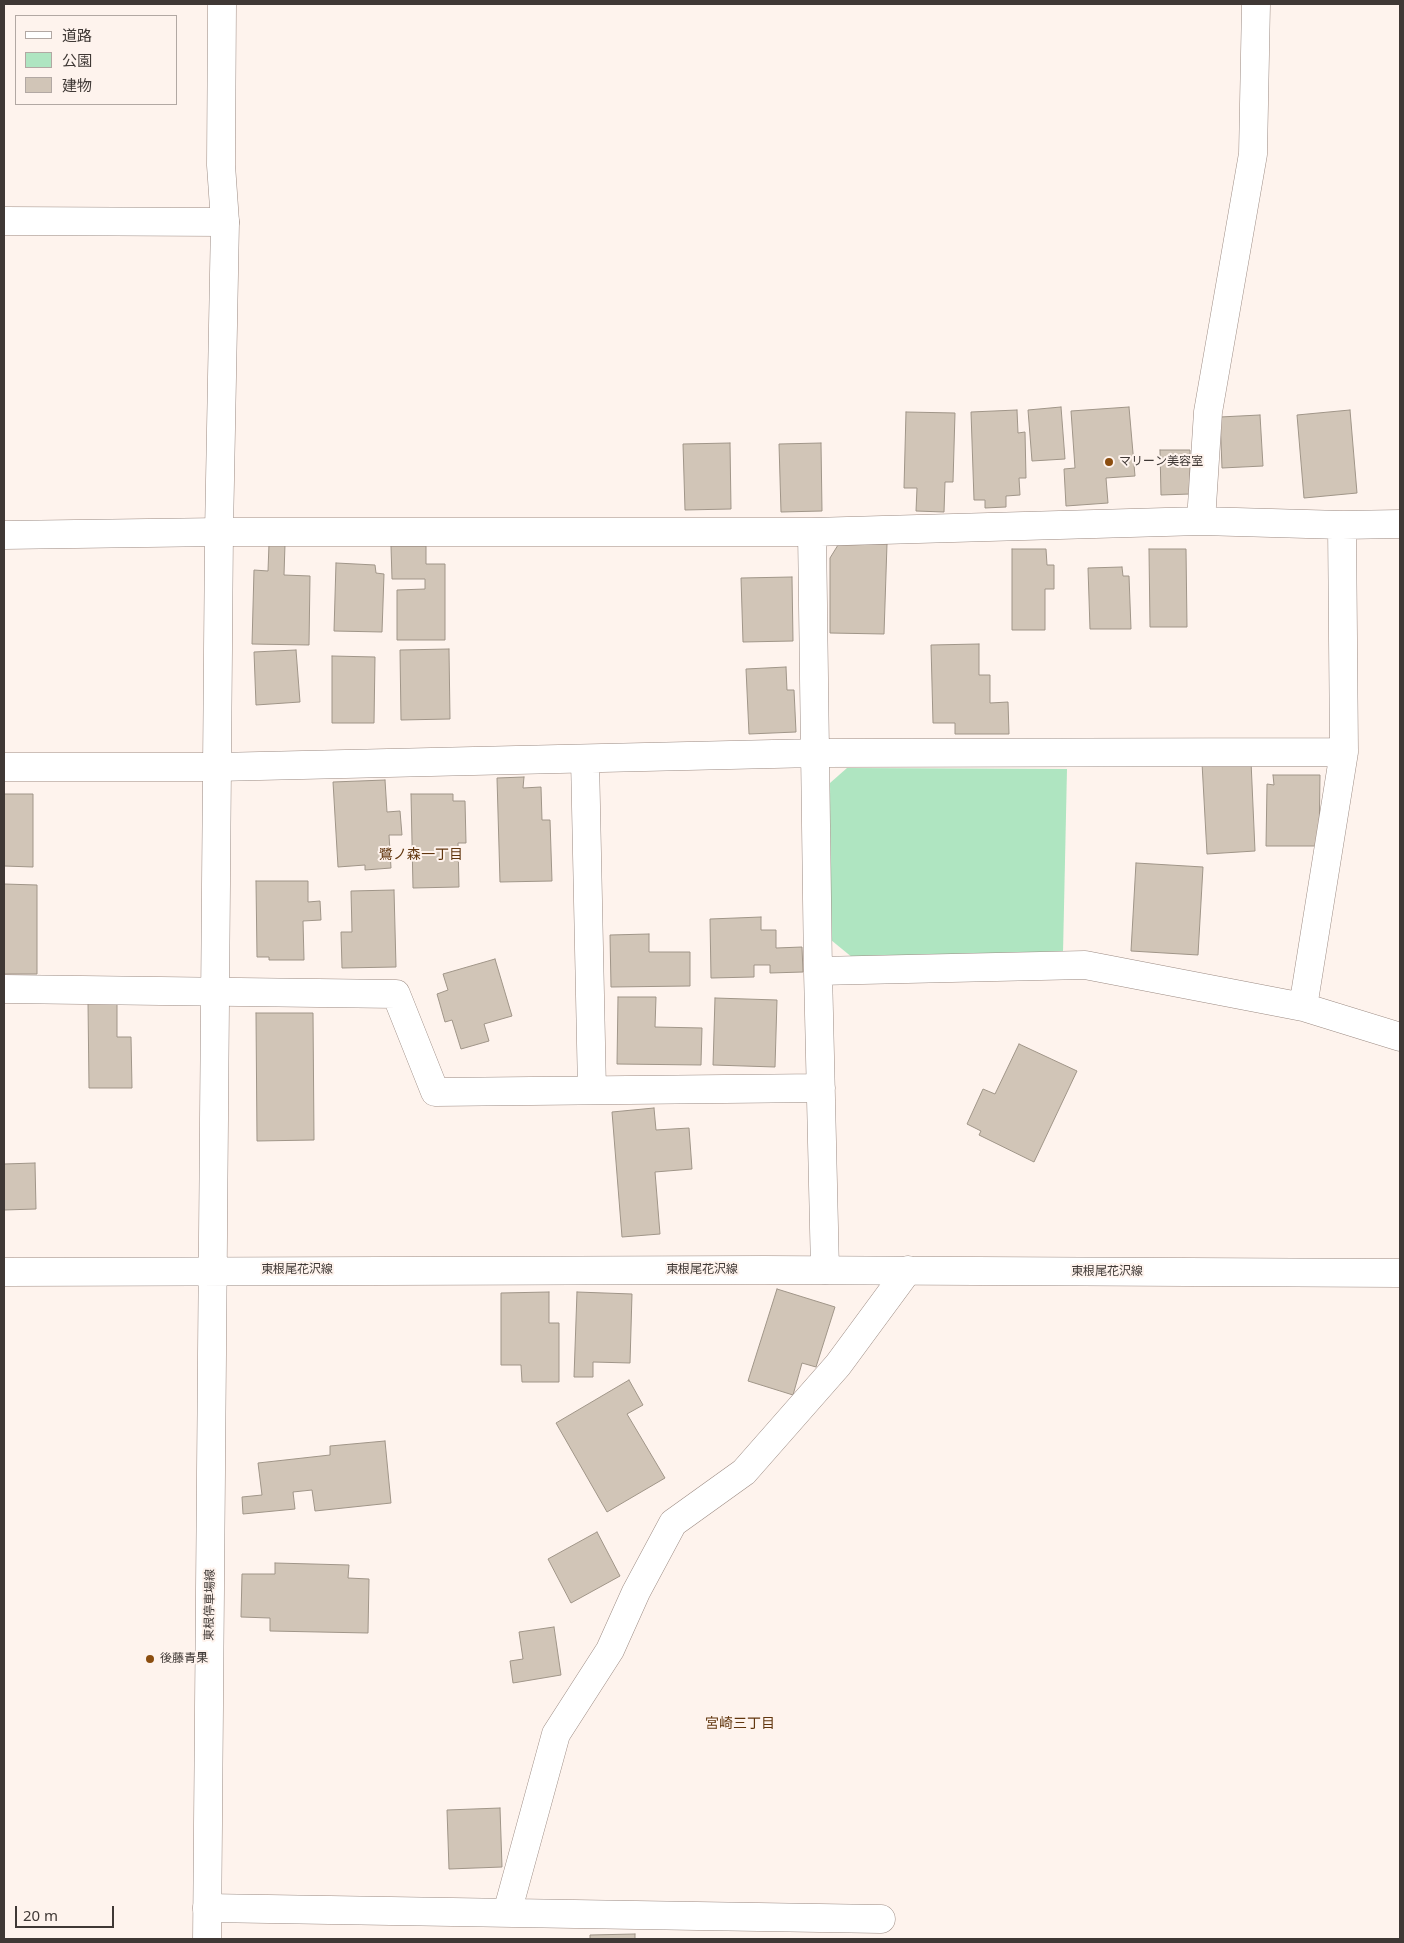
<!DOCTYPE html>
<html>
<head>
<meta charset="utf-8">
<style>
  body { margin:0 }
  #map { position:relative; width:1404px; height:1943px; overflow:hidden; background:#fef3ed; font-family:"Noto Sans","Noto Sans JP",sans-serif }
  canvas { display:block }
  .frame { position:absolute; inset:0; border:5px solid #3f3835; pointer-events:none }
  .legend { position:absolute; left:15px; top:15px; width:162px; height:90px; box-sizing:border-box; background:#fef3ed; border:1px solid #b2a8a3; margin:0; padding:6px 9px; list-style:none; font-size:15px; color:#3f3835 }
  .legend li { display:flex; align-items:center; gap:10px; height:25px }
  .legend b { width:25px; border:1px solid #b2a8a3 }
  .scale { position:absolute; left:15px; top:1906px; width:99px; height:22px; box-sizing:border-box; border:2px solid #3f3835; border-top:0; padding-left:6px; font-size:15px; line-height:18px; white-space:nowrap; color:#3f3835; -webkit-text-stroke:4px #fef3ed; paint-order:stroke }
</style>
</head>
<body>
<div id="map">
<canvas width="1404" height="1943"></canvas>
<div class="frame"></div>
<ul class="legend">
<li><b style="height:6px;background:#fff"></b>道路</li>
<li><b style="height:14px;background:#afe5c1"></b>公園</li>
<li><b style="height:14px;background:#d1c5b7"></b>建物</li>
</ul>
<div class="scale">20 m</div>
</div>
<script>
const context = document.querySelector('canvas').getContext('2d');
context.lineJoin = 'round';
function fill(path, color) { context.fillStyle = color; context.fill(path, 'evenodd'); }
const toPath = rows => new Path2D(rows.map(r => 'M' + r).join(''));
function trace(path, color, width, dash) { context.strokeStyle = color; context.lineWidth = width; context.lineCap = dash ? 'butt' : 'round'; context.setLineDash(dash || []); context.stroke(path); }
function label(font, color, halo, rows, align = 'center') {
  context.font = font + ' "Noto Sans","Noto Sans JP",sans-serif'; context.lineWidth = 4; context.setLineDash([]); context.textBaseline = 'middle'; context.strokeStyle = halo; context.fillStyle = color; for (const [text, x, y, turn = 0] of rows) {
    context.save(); context.translate(x, y); context.rotate((+turn || 0) * Math.PI / 180); context.textAlign = isNaN(turn) ? turn : align; if (halo) context.strokeText(text, 0, 0); context.fillText(text, 0, 0); context.restore();
  }
}
fill(toPath([
  [847,768,1067,769,1063,953,853,958,831,940,830,783]
]), '#afe5c1');
const building = toPath([
  [1061,407,1065,459,1032,461,1028,410,1061,407],
  [1129,407,1135,476,1106,478,1108,503,1066,506,1064,469,1075,468,1071,411,1129,407],
  [1017,410,1018,433,1025,432,1026,478,1019,478,1020,495,1006,496,1006,507,985,508,985,500,974,500,971,412,1017,410],
  [1350,410,1357,493,1304,498,1297,415,1350,410],
  [906,412,955,413,953,482,945,482,944,512,916,511,917,488,904,488,906,412],
  [1260,415,1263,466,1222,468,1220,417,1260,415],
  [730,443,731,509,685,510,683,444,730,443],
  [821,443,822,511,781,512,779,444,821,443],
  [1160,450,1190,450,1190,494,1161,495,1160,450],
  [269,544,285,544,284,575,310,576,309,645,252,644,254,570,268,571,269,544],
  [887,544,884,634,830,633,830,558,838,545,887,544],
  [391,546,426,546,426,564,445,564,445,640,397,640,397,590,425,589,425,579,392,579,391,546],
  [1012,549,1046,549,1047,565,1054,565,1054,589,1045,589,1045,630,1012,630,1012,549],
  [1149,549,1186,549,1187,627,1150,627,1149,549],
  [336,563,375,565,376,573,384,574,382,632,334,631,336,563],
  [1122,567,1123,576,1129,576,1131,629,1090,629,1088,568,1122,567],
  [792,577,793,641,743,642,741,578,792,577],
  [979,644,979,675,990,675,990,703,1008,702,1009,734,955,734,955,723,933,723,931,645,979,644],
  [449,649,450,719,401,720,400,650,449,649],
  [296,650,300,702,256,705,254,652,296,650],
  [332,656,375,657,374,723,332,723,332,656],
  [786,667,787,690,794,690,796,732,749,734,746,669,786,667],
  [1251,761,1255,851,1207,854,1202,763,1251,761],
  [1273,775,1320,775,1319,846,1266,846,1267,784,1274,785,1273,775],
  [524,777,523,788,541,787,542,820,550,820,552,881,500,882,497,778,524,777],
  [385,780,387,812,400,811,402,835,389,835,391,868,365,870,365,865,338,867,333,782,385,780],
  [4,794,33,794,33,867,4,866,4,794],
  [411,794,453,794,453,801,465,801,466,843,458,843,459,887,413,888,411,794],
  [1136,863,1203,867,1198,955,1131,951,1136,863],
  [256,881,308,881,308,902,320,901,321,920,303,921,304,960,269,960,269,957,257,957,256,881],
  [4,884,37,885,37,974,4,974,4,884],
  [394,890,396,967,342,968,341,932,352,932,351,891,394,890],
  [761,917,761,930,776,930,776,948,802,947,803,972,770,973,770,965,754,965,754,977,711,978,710,919,761,917],
  [649,934,649,952,690,952,690,986,611,987,610,935,649,934],
  [495,959,512,1016,484,1024,489,1041,461,1049,452,1020,445,1022,437,994,448,990,443,974,495,959],
  [618,997,656,997,655,1027,702,1028,701,1065,617,1064,618,997],
  [715,998,777,1000,775,1067,713,1065,715,998],
  [88,1001,117,1002,117,1037,131,1037,132,1088,89,1088,88,1001],
  [256,1013,313,1013,314,1140,257,1141,256,1013],
  [1019,1044,1077,1071,1034,1162,979,1135,981,1131,967,1124,983,1089,995,1094,1019,1044],
  [654,1108,656,1130,689,1128,692,1169,655,1172,660,1234,622,1237,612,1112,654,1108],
  [35,1163,36,1209,4,1210,4,1164,35,1163],
  [777,1289,835,1307,816,1367,802,1363,793,1395,748,1381,777,1289],
  [549,1292,549,1323,559,1323,559,1382,522,1382,521,1365,501,1365,501,1293,549,1292],
  [577,1292,632,1294,630,1363,593,1362,593,1377,574,1377,577,1292],
  [629,1380,643,1405,627,1414,665,1478,607,1512,556,1423,629,1380],
  [385,1441,391,1503,315,1511,312,1490,293,1492,295,1509,243,1514,242,1497,262,1495,258,1463,330,1455,330,1446,385,1441],
  [597,1532,620,1576,571,1603,548,1559,597,1532],
  [275,1563,349,1565,348,1578,369,1579,368,1633,270,1631,270,1618,241,1617,242,1574,275,1574,275,1563],
  [554,1627,561,1675,513,1683,510,1661,523,1659,519,1632,554,1627],
  [500,1808,502,1867,449,1869,447,1810,500,1808],
  [635,1934,635,1939,590,1939,590,1935,635,1934]
]);
fill(building, '#d1c5b7');
trace(building, '#a09588', 1);
const street = toPath([
  [4,221,225,222],
  [1201,521,1208,412,1253,154,1256,4],
  [812,532,818,971,825,1270],
  [4,535,219,532,812,532,1201,521,1342,525,1400,524],
  [585,759,592,1090],
  [4,767,217,767,816,753,1344,752],
  [818,971,1085,965,1303,1007,1344,752,1342,525],
  [4,989,396,994,435,1092,821,1088],
  [1303,1007,1400,1037],
  [207,1908,881,1919],
  [507,1913,556,1734,610,1650,636,1592,673,1523,744,1472,838,1365,908,1270]
]);
const secondary = toPath([
  [4,1272,764,1270,1400,1273],
  [207,1939,219,532,225,222,221,165,222,4]
]);
trace(street, '#9c8b83', 29);
trace(secondary, '#9c8b83', 29);
trace(street, '#fff', 28);
trace(secondary, '#fff', 28);
for (const [x, y, r, color] of [
  [1109,462,5,"#8b4d0f"],
  [150,1659,5,"#8b4d0f"]
]) { const dot = new Path2D(); dot.arc(x, y, r, 0, 2 * Math.PI); context.fillStyle = color; context.fill(dot); trace(dot, '#fef3ed', 2); }
label('12px', '#3f3835', '#fef3ed', [
  ["マリーン美容室",1119,462],
  ["後藤青果",160,1659]
], 'left');
label('12px', '#3f3835', '#fef3ed', [
  ["東根尾花沢線",297,1270],
  ["東根尾花沢線",702,1270],
  ["東根尾花沢線",1107,1272],
  ["東根停車場線",210,1605,-89]
]);
label('14px', '#61360e', '#fef3ed', [
  ["鷺ノ森一丁目",421,855],
  ["宮崎三丁目",740,1724]
]);
</script>
</body>
</html>
